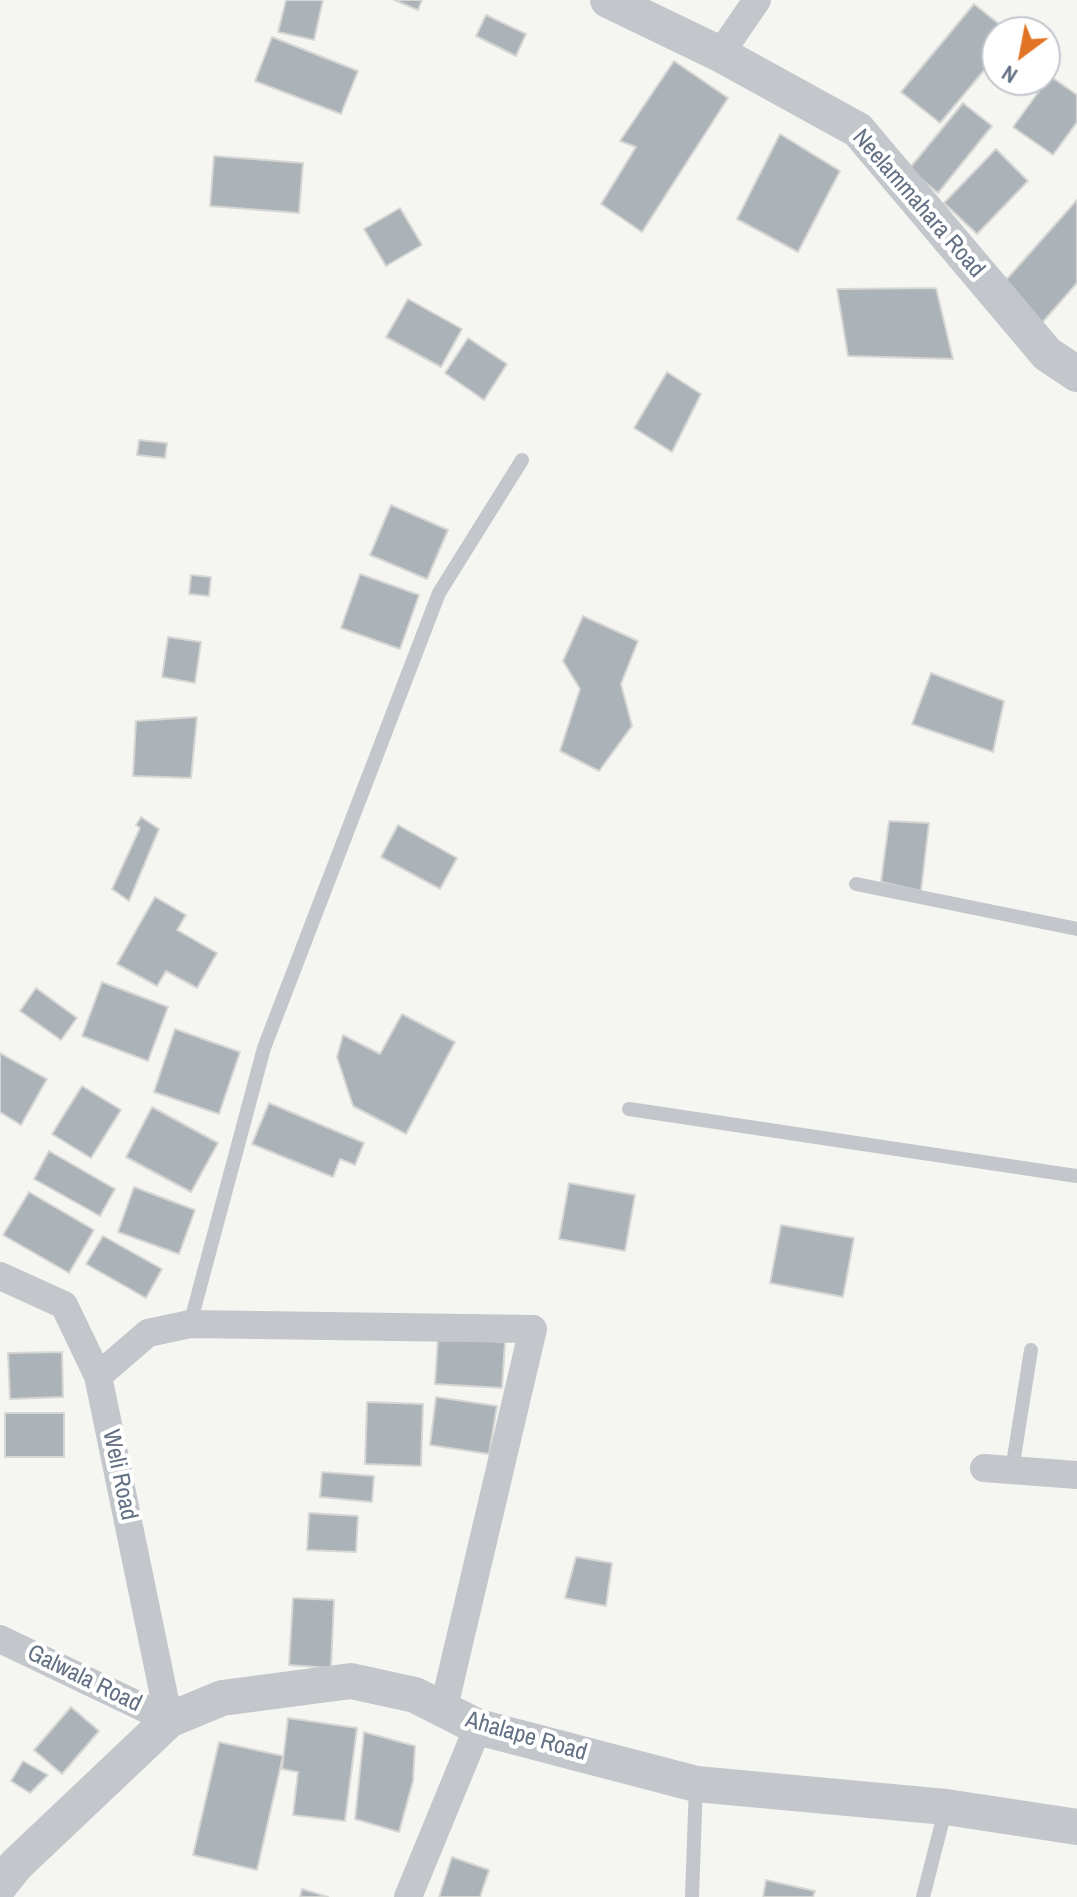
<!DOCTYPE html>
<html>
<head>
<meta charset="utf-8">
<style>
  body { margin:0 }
  #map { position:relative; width:1077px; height:1897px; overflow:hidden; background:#f5f5f2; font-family:"Archivo Narrow",sans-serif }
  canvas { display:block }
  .north { position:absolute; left:981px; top:16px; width:80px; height:80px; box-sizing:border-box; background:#fff; border:2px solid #c1c6cd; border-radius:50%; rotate:212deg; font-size:22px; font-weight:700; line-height:32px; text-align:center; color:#647083 }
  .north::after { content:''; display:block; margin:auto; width:28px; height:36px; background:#e27325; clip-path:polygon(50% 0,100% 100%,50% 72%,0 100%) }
</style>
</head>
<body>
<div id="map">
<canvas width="1077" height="1897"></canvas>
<div class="north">N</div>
</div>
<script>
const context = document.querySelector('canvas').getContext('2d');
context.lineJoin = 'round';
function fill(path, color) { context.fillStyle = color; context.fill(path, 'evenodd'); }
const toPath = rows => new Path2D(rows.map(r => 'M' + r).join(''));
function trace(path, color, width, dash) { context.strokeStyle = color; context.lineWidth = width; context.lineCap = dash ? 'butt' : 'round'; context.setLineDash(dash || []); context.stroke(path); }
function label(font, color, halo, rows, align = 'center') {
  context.font = font + ' "Archivo Narrow",sans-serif'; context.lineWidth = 8; context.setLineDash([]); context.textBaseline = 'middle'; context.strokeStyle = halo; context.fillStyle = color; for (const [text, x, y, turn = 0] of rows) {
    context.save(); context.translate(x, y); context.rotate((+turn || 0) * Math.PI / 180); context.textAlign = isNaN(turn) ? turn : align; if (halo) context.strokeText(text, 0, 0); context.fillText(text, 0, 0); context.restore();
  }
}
const building = toPath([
  [286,0,323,0,314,40,278,32,286,0],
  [394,0,422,0,418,10,394,0],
  [974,4,1009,32,997,32,997,55,940,123,901,92,974,4],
  [486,15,526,34,516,56,476,36,486,15],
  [272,37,358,71,341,114,255,81,272,37],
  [674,61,728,98,642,232,601,204,636,147,620,141,674,61],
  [1050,76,1077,95,1077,122,1053,155,1013,127,1050,76],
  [963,103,992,126,938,193,909,169,963,103],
  [780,134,840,171,798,252,737,219,780,134],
  [996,149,1028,181,977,234,944,203,996,149],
  [214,156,303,163,299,213,210,206,214,156],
  [1077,200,1077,283,1040,325,998,289,1077,200],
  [400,208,422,245,386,266,364,229,400,208],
  [936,288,953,359,848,356,837,289,936,288],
  [408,299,462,329,441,367,386,337,408,299],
  [468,338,507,364,484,400,445,373,468,338],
  [667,372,701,394,672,452,634,428,667,372],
  [139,440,167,443,165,458,137,455,139,440],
  [391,505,448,530,427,579,370,555,391,505],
  [360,574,419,595,400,649,341,628,360,574],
  [191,575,211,577,209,596,189,594,191,575],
  [583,616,638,641,621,684,632,726,599,771,560,751,580,689,563,661,583,616],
  [168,637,201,642,195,683,162,677,168,637],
  [931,673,1004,701,993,752,912,724,931,673],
  [197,717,191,778,133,776,136,721,197,717],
  [141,817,159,829,129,901,112,889,140,828,136,825,141,817],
  [889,821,929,823,921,891,881,882,889,821],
  [398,825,457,858,440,889,381,857,398,825],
  [155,897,186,915,177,930,217,953,197,988,166,971,157,986,117,964,155,897],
  [102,982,168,1007,148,1061,82,1036,102,982],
  [36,988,77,1018,61,1040,20,1011,36,988],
  [402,1014,455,1042,406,1134,353,1106,337,1057,343,1035,380,1054,402,1014],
  [175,1029,240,1052,219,1114,154,1092,175,1029],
  [0,1053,47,1079,21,1125,0,1112,0,1053],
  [82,1086,121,1110,91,1158,52,1134,82,1086],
  [269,1103,364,1143,355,1165,340,1159,333,1177,252,1144,269,1103],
  [152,1107,218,1143,191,1192,126,1157,152,1107],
  [49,1151,115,1189,100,1216,34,1179,49,1151],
  [569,1183,635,1195,625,1251,559,1239,569,1183],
  [134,1187,195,1210,179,1254,118,1232,134,1187],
  [29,1192,94,1230,69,1273,3,1235,29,1192],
  [781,1225,854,1238,843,1297,770,1283,781,1225],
  [103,1236,162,1269,146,1298,86,1264,103,1236],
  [438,1338,505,1342,502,1388,435,1384,438,1338],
  [62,1352,63,1397,10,1399,8,1353,62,1352],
  [436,1397,497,1406,489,1454,430,1445,436,1397],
  [367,1402,423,1404,421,1466,365,1464,367,1402],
  [5,1413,64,1413,64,1457,5,1457,5,1413],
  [322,1472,374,1476,372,1502,320,1497,322,1472],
  [309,1513,358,1516,356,1552,307,1550,309,1513],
  [576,1557,612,1563,606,1606,565,1598,576,1557],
  [293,1598,334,1600,331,1668,289,1665,293,1598],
  [71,1707,99,1731,62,1774,34,1750,71,1707],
  [288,1718,357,1728,345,1821,293,1815,298,1772,282,1769,288,1718],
  [364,1732,415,1746,413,1781,399,1832,355,1819,364,1732],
  [219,1742,283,1756,257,1870,193,1855,219,1742],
  [23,1761,48,1775,30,1793,11,1781,23,1761],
  [452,1857,489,1870,480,1897,439,1897,452,1857],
  [766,1880,815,1891,813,1897,763,1897,766,1880],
  [302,1889,328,1897,300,1897,302,1889]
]);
fill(building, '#abb2b8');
trace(building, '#d6d7d4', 2);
trace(toPath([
  [856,884,1077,929],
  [629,1109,1077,1176],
  [190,1324,264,1048,439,593,522,460],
  [1012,1470,1031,1350],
  [692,1897,696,1784],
  [923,1897,946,1807]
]), '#c3c6ca', 14);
trace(toPath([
  [720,54,757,0],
  [0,1276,64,1305,98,1376,169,1720],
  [98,1376,148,1333,190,1324,533,1329,443,1711],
  [984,1468,1077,1475],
  [0,1639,169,1720],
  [408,1897,478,1727]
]), '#c3c6ca', 28);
trace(toPath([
  [608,0,720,54,858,130,1047,354,1077,374],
  [0,1885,16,1865,169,1720,222,1698,351,1681,415,1695,478,1727,696,1784,946,1807,1077,1827]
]), '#c3c6ca', 36);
label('24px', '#647083', '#fff', [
  ["Neelammahara Road",918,204,49],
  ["Weli Road",119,1475,78],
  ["Galwala Road",84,1679,26],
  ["Ahalape Road",526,1737,16]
]);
</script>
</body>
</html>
